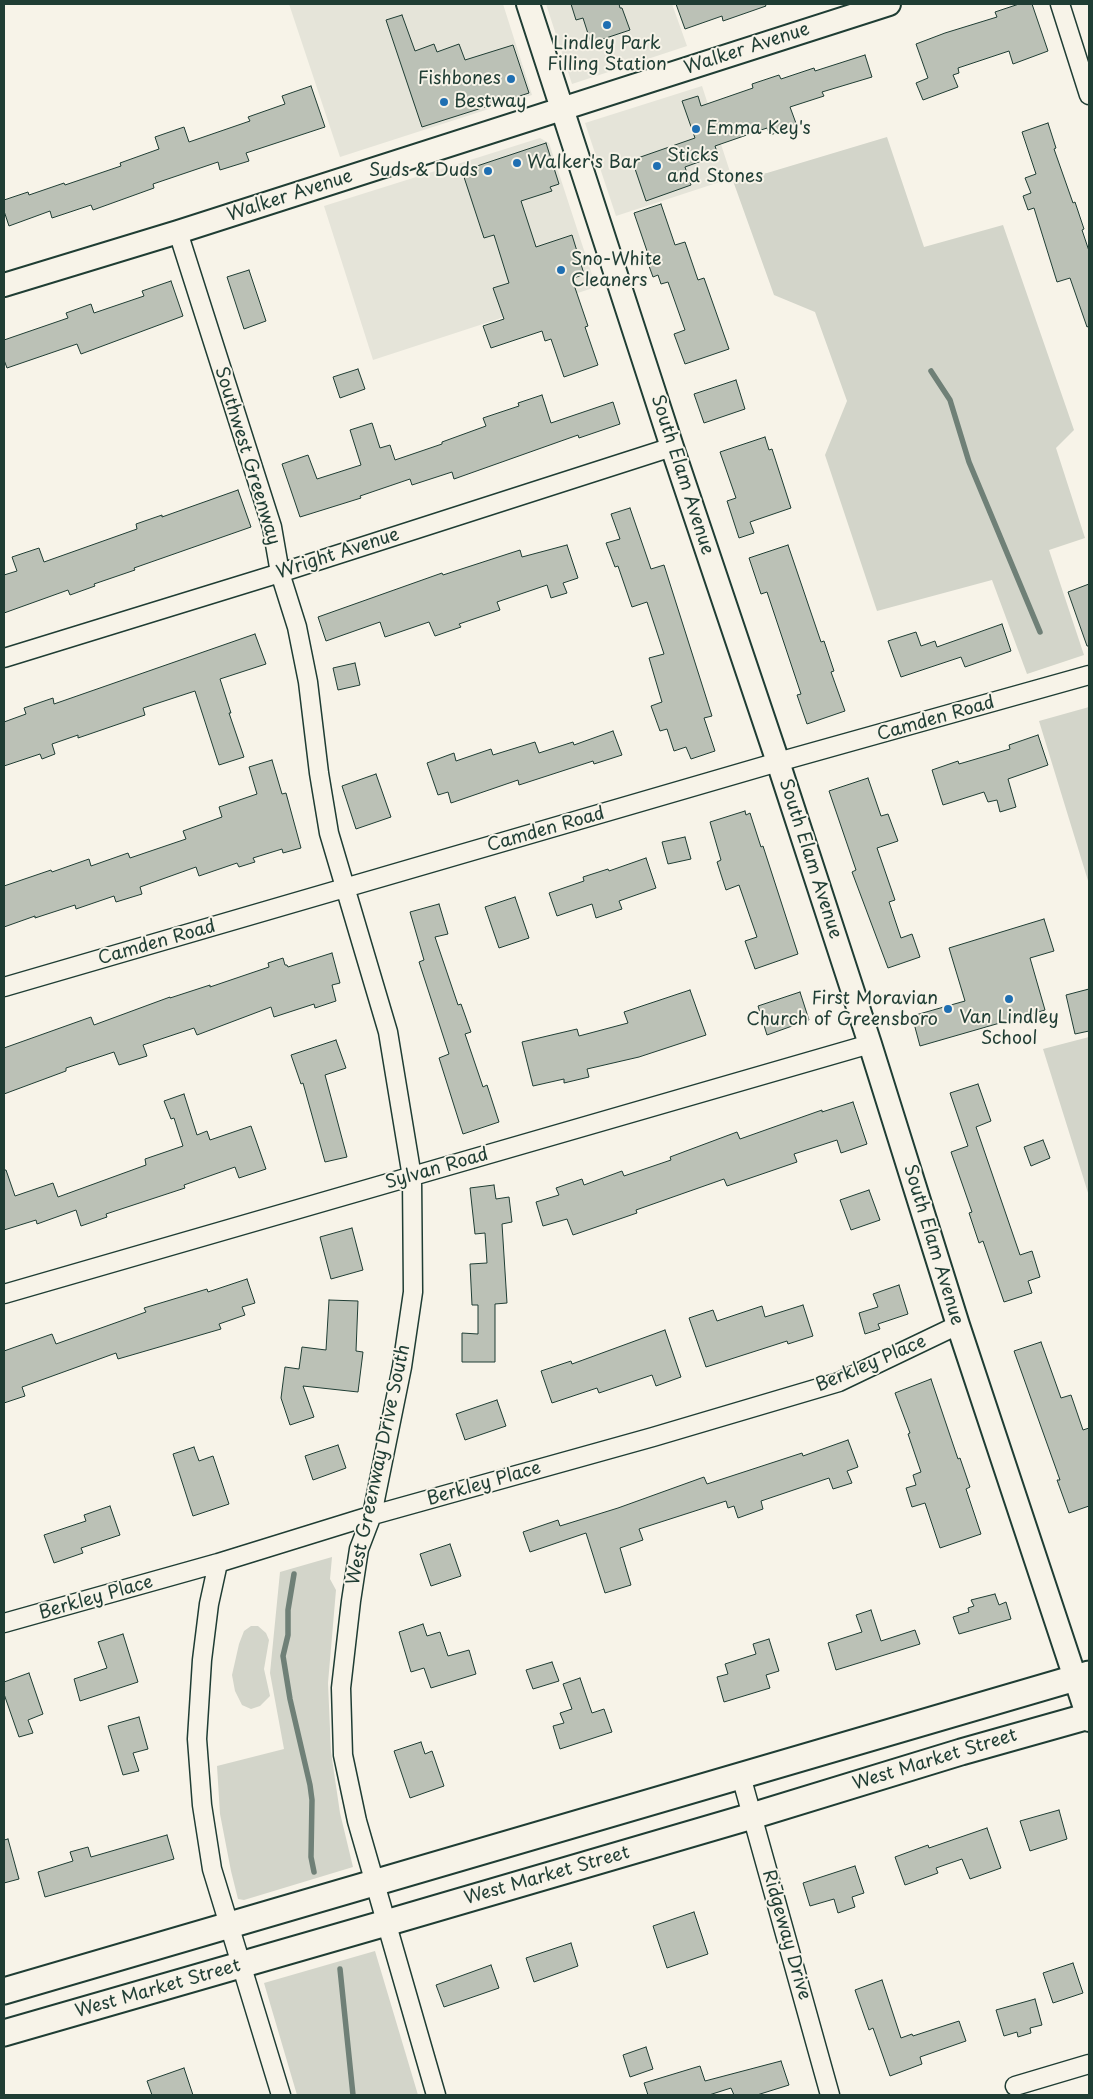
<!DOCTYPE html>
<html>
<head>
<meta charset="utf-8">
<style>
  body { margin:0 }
  #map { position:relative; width:1093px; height:2099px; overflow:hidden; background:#f7f3e8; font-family:"Playpen Sans",sans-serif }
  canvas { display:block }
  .frame { position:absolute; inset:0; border:5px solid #1f3d34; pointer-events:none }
</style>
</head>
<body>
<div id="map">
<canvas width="1093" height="2099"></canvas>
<div class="frame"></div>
</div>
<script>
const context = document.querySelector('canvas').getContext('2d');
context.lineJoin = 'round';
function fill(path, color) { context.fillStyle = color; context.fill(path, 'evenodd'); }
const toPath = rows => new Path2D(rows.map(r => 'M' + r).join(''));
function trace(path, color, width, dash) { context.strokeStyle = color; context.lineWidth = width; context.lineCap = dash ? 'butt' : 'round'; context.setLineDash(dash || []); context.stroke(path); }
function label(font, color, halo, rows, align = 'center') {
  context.font = font + ' "Playpen Sans",sans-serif'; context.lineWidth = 4; context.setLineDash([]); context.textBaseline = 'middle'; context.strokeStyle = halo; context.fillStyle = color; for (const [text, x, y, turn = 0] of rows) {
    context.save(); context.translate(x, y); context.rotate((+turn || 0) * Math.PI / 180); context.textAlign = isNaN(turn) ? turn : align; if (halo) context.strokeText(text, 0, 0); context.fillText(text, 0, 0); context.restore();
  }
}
fill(toPath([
  [289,4,503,4,532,95,340,157],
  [546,4,672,4,687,46,572,84],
  [702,86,732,178,616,216,585,123],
  [540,138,549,143,596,287,373,360,324,206]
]), '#e5e4d9');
fill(toPath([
  [887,137,924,247,1003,225,1074,430,1056,448,1085,538,1049,550,1084,655,1027,674,992,580,877,611,825,455,847,401,815,312,774,295,732,178,767,173],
  [1089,707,1089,884,1039,721],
  [1089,1037,1089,1196,1043,1049],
  [332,1557,330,1579,336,1590,328,1683,331,1752,340,1813,353,1867,244,1900,238,1899,231,1871,220,1814,217,1766,284,1749,270,1673,280,1572],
  [251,1626,258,1626,266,1633,269,1640,264,1669,270,1696,260,1706,251,1709,242,1705,235,1691,232,1675,239,1644,244,1631],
  [375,1951,418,2095,297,2095,264,1983]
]), '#d3d5ca');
trace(toPath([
  [931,371,950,400,969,462,1040,632],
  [294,1574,288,1610,288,1635,283,1656,290,1699,310,1785,312,1800,311,1857,314,1872],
  [340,1969,353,2095]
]), '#6f8077', 5.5);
const building = toPath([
  [571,4,619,4,620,8,622,8,630,30,591,43,583,18,576,20,571,4],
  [676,4,765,4,766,6,723,21,722,16,685,29,676,4],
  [1019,4,1032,4,1048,51,1013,64,1009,51,958,68,959,73,953,75,958,87,923,100,916,83,928,78,916,44,945,33,997,17,995,12,1019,4],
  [402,15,415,51,434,44,437,52,459,44,465,60,513,45,529,93,422,127,386,20,402,15],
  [865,55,872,77,822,92,824,96,790,107,797,126,770,135,767,128,715,146,718,155,685,167,691,185,646,201,632,160,695,138,682,101,698,96,701,106,753,88,752,84,779,75,781,79,814,68,815,71,865,55],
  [311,86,325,127,246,153,249,161,220,170,218,162,153,184,154,188,93,210,91,205,52,218,50,211,9,226,4,211,4,200,28,192,29,195,64,183,65,185,121,166,120,163,159,149,155,137,184,127,189,142,250,121,248,117,285,104,282,96,311,86],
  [1048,123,1056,148,1054,149,1073,203,1075,202,1084,229,1082,230,1089,251,1089,326,1087,327,1070,278,1057,282,1034,208,1028,210,1023,196,1031,193,1025,178,1036,174,1022,132,1048,123],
  [546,143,559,184,550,187,552,191,521,201,536,247,572,235,584,274,572,279,588,326,585,327,598,365,564,377,551,339,545,341,542,331,491,348,483,326,504,319,493,288,509,283,494,235,484,238,462,171,546,143],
  [661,204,675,245,685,242,698,280,704,278,729,349,685,364,674,334,685,330,668,282,661,284,658,275,653,277,645,255,648,254,634,213,661,204],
  [249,270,266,321,244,329,227,277,249,270],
  [171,281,183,316,81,354,77,344,7,368,4,360,4,340,68,318,66,313,91,304,94,313,144,296,142,291,171,281],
  [358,369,365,389,340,398,333,377,358,369],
  [736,380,745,409,704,423,694,394,736,380],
  [542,395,551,423,613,402,620,424,579,438,578,435,454,479,452,472,412,485,410,479,360,496,361,498,300,517,282,464,308,455,317,479,361,465,350,430,372,423,380,448,390,445,395,460,442,444,442,442,486,426,483,418,519,406,518,403,542,395],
  [765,437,769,450,772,449,791,508,750,522,754,533,739,538,727,501,736,498,720,452,765,437],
  [238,490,251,527,134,568,135,570,94,584,95,586,70,595,68,590,4,613,4,575,17,571,12,557,39,548,44,562,137,529,136,524,162,515,162,517,238,490],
  [630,508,651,569,664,565,712,716,704,718,715,751,691,759,686,747,674,751,667,729,660,731,651,706,662,702,649,658,664,654,647,602,632,607,618,566,615,567,606,543,620,539,611,514,630,508],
  [567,545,578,578,563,583,567,593,551,598,547,585,497,602,500,610,459,624,461,627,435,636,429,622,385,637,380,622,326,641,318,617,442,573,443,575,520,550,522,557,567,545],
  [788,545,821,642,824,641,834,671,831,672,845,711,807,724,797,695,801,694,767,592,761,594,749,558,788,545],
  [1089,584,1089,646,1087,646,1068,592,1089,584],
  [1002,624,1011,651,965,667,961,657,901,677,888,641,916,632,921,646,935,641,937,647,1002,624],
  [255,634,266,664,220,679,231,713,229,713,244,757,219,765,195,691,143,708,145,715,78,738,78,735,52,744,55,754,42,759,40,754,4,766,4,722,26,714,24,708,53,698,54,704,255,634],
  [355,663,360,685,338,690,333,668,355,663],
  [613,731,622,755,594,764,593,761,519,785,518,780,451,803,448,792,438,795,427,763,454,753,456,761,491,749,493,755,535,742,539,753,573,742,574,745,613,731],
  [1038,735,1048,765,1008,779,1016,807,1000,812,997,800,988,802,984,792,943,805,932,770,958,761,959,764,1010,749,1009,745,1038,735],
  [272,760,282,794,286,793,301,848,283,853,282,849,253,858,255,862,239,867,237,863,199,876,196,867,140,887,142,894,116,902,114,896,76,909,75,905,35,918,35,916,4,927,4,886,51,870,52,872,89,859,91,866,128,853,130,858,186,839,183,831,222,817,219,807,257,794,249,767,272,760],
  [376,774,391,817,356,829,342,786,376,774],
  [868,778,881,816,888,814,898,841,877,848,895,900,889,902,901,938,912,934,920,957,888,968,852,872,856,870,829,791,868,778],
  [745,811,746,815,750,813,761,847,763,846,798,954,755,969,745,941,757,937,739,885,726,890,717,862,721,860,710,822,745,811],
  [685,837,691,859,668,864,662,842,685,837],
  [646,858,656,888,619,901,622,909,596,918,592,904,557,916,549,893,584,881,583,877,608,869,609,871,646,858],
  [515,897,529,938,499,948,485,907,515,897],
  [439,904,448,934,435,937,458,1005,461,1004,471,1032,465,1034,483,1087,487,1085,499,1122,463,1134,439,1058,449,1054,419,962,424,960,410,912,439,904],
  [1044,919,1054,951,1030,958,1045,1010,920,1046,912,1016,965,1001,949,948,1044,919],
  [332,953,340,983,332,985,336,1001,315,1008,314,1004,274,1017,271,1007,197,1035,194,1028,143,1045,147,1056,119,1065,114,1052,66,1068,66,1071,4,1094,4,1048,91,1017,94,1025,170,997,170,998,210,985,210,987,269,967,268,963,283,958,285,965,287,965,288,967,332,953],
  [1089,989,1089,1031,1075,1034,1066,995,1089,989],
  [690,990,706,1035,639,1057,587,1069,589,1077,564,1083,564,1079,533,1086,522,1042,577,1029,579,1036,628,1023,624,1012,690,990],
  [800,992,809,1020,767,1035,758,1006,800,992],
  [336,1040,346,1068,325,1075,347,1157,325,1162,303,1083,301,1084,291,1055,336,1040],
  [978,1084,991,1121,976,1127,1020,1255,1032,1251,1040,1277,1028,1281,1032,1293,1004,1302,983,1241,979,1243,969,1213,972,1212,951,1152,968,1146,950,1093,978,1084],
  [184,1094,197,1135,207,1131,210,1140,251,1126,266,1169,239,1178,235,1167,184,1185,185,1188,106,1214,107,1217,81,1226,76,1210,37,1224,36,1220,4,1230,4,1170,6,1170,15,1196,53,1183,58,1197,146,1165,145,1159,183,1146,174,1118,171,1119,164,1101,184,1094],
  [853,1102,867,1144,841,1153,837,1140,794,1154,797,1162,727,1186,724,1179,636,1210,637,1213,573,1235,567,1219,543,1226,536,1202,559,1195,556,1188,582,1179,584,1185,622,1171,624,1176,671,1160,670,1157,737,1132,740,1139,822,1110,822,1112,853,1102],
  [1043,1140,1050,1158,1031,1166,1024,1147,1043,1140],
  [494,1185,496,1199,509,1197,512,1222,502,1224,507,1303,495,1304,495,1362,462,1362,462,1333,478,1334,478,1305,472,1305,470,1264,487,1263,485,1233,475,1234,470,1188,494,1185],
  [869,1190,880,1220,851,1230,840,1200,869,1190],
  [352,1228,363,1270,331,1279,320,1237,352,1228],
  [247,1279,255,1303,242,1307,245,1315,219,1324,221,1329,118,1359,116,1353,22,1387,25,1396,4,1403,4,1351,52,1334,56,1344,146,1312,144,1308,207,1289,208,1292,247,1279],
  [899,1285,908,1314,878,1324,880,1329,865,1334,859,1313,878,1307,873,1294,899,1285],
  [329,1300,358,1301,356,1351,363,1352,358,1392,303,1386,314,1417,290,1425,281,1398,285,1367,299,1369,302,1347,326,1350,329,1300],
  [803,1305,813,1336,788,1344,787,1341,706,1367,689,1318,713,1310,717,1321,762,1306,765,1317,803,1305],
  [665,1330,681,1377,656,1386,652,1375,599,1393,597,1388,552,1403,541,1371,571,1361,572,1364,665,1330],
  [1041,1342,1061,1398,1071,1395,1083,1430,1089,1428,1089,1506,1069,1513,1057,1480,1060,1480,1014,1351,1041,1342],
  [931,1379,958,1459,960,1458,970,1487,966,1489,981,1534,940,1548,925,1503,912,1507,906,1488,916,1485,913,1475,921,1472,908,1434,910,1433,895,1393,931,1379],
  [497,1400,506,1426,465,1440,456,1414,497,1400],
  [848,1440,858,1467,847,1471,852,1483,833,1489,829,1478,761,1501,763,1509,738,1518,734,1506,728,1508,726,1501,639,1529,643,1540,620,1548,631,1585,605,1593,586,1533,530,1552,523,1532,558,1520,560,1526,618,1508,704,1477,707,1484,802,1453,803,1456,848,1440],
  [338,1445,346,1468,313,1480,305,1456,338,1445],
  [194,1447,199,1461,213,1456,229,1504,193,1516,173,1454,194,1447],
  [110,1506,120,1535,81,1548,83,1553,54,1563,44,1535,86,1521,84,1515,110,1506],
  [450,1544,461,1576,431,1586,420,1554,450,1544],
  [995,1594,999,1605,1006,1602,1011,1619,959,1634,953,1617,969,1612,968,1608,974,1606,971,1600,995,1594],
  [871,1610,881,1641,915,1630,920,1644,836,1670,828,1643,862,1632,856,1615,871,1610],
  [423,1624,427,1636,440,1632,448,1656,469,1650,476,1674,431,1688,424,1668,411,1672,399,1632,423,1624],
  [123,1634,138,1682,80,1701,74,1679,107,1668,98,1642,123,1634],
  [769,1639,779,1671,766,1675,770,1688,724,1702,717,1677,728,1674,725,1664,756,1654,753,1644,769,1639],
  [552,1662,559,1681,533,1689,526,1670,552,1662],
  [29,1673,43,1714,28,1720,33,1733,19,1737,4,1694,4,1682,29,1673],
  [580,1678,592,1713,604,1709,612,1732,560,1749,553,1726,564,1723,560,1713,572,1709,563,1684,580,1678],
  [139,1717,148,1749,133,1753,139,1771,123,1775,108,1726,139,1717],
  [421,1742,425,1754,432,1751,444,1786,410,1798,394,1751,421,1742],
  [1059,1810,1067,1839,1030,1851,1020,1821,1059,1810],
  [987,1828,1001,1868,970,1879,962,1859,936,1868,938,1873,905,1885,895,1857,928,1845,929,1848,987,1828],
  [167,1835,174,1859,45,1897,38,1872,73,1861,70,1852,88,1847,91,1857,167,1835],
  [8,1839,19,1879,4,1883,4,1840,8,1839],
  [855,1866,864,1893,852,1897,855,1907,838,1913,834,1899,810,1906,803,1883,855,1866],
  [694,1912,708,1954,667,1968,653,1926,694,1912],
  [571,1943,578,1966,534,1982,526,1958,571,1943],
  [1073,1963,1083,1993,1053,2003,1043,1973,1073,1963],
  [491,1965,499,1988,444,2007,436,1985,491,1965],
  [882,1980,901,2038,912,2034,913,2036,959,2021,966,2041,920,2057,922,2064,890,2076,873,2028,869,2030,855,1990,882,1980],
  [1035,1999,1042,2025,1030,2028,1031,2033,1018,2037,1017,2032,1004,2036,996,2010,1035,1999],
  [646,2047,653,2069,630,2077,623,2055,646,2047],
  [781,2061,789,2085,757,2095,734,2095,731,2088,709,2095,648,2095,644,2083,700,2066,705,2081,781,2061],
  [184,2068,193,2095,152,2095,147,2081,184,2068]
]);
fill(building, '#bbc1b6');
trace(building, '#1f3d34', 1);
const minor = toPath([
  [1060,4,1089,95],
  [178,232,272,527,280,573,297,627,308,682,319,773,329,833,388,1032,412,1177,413,1292,402,1367,372,1515,359,1549,351,1601,341,1688,343,1755,357,1821,436,2095],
  [4,658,280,573,672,447],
  [4,987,778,762,1089,675],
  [4,1294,870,1044],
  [218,1563,209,1604,202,1660,197,1739,202,1805,212,1869,281,2095],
  [4,1623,218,1563,373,1515,653,1437,839,1382,958,1325],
  [741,1776,830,2095],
  [1015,2086,1089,2064]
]);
const tertiary = toPath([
  [528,4,672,447,778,762,870,1044,958,1325,1089,1720],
  [4,285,178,232,889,4]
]);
const secondary = toPath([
  [4,1991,1089,1674],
  [4,2033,386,1923,752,1816,961,1752,1089,1716]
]);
trace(minor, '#1f3d34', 21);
trace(tertiary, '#1f3d34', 26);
trace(secondary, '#1f3d34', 29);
trace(minor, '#f7f3e8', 18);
trace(tertiary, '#f7f3e8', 22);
trace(secondary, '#f7f3e8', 25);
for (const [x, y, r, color] of [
  [607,25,5,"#1f6fb2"],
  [511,79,5,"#1f6fb2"],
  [444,102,5,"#1f6fb2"],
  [696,129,5,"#1f6fb2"],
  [517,163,5,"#1f6fb2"],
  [657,166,5,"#1f6fb2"],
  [488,171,5,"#1f6fb2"],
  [561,270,5,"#1f6fb2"],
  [1009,999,5,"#1f6fb2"],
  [948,1009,5,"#1f6fb2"]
]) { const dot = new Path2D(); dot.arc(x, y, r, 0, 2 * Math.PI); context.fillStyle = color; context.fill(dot); trace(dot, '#f7f3e8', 2); }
label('18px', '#1f3d34', '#f7f3e8', [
  ["Lindley Park",607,44,"center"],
  ["Filling Station",607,65,"center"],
  ["Fishbones",501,79,"right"],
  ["Bestway",454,102],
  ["Emma Key's",706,129],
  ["Sticks",667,156],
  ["and Stones",667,177],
  ["Walker's Bar",527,163],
  ["Suds & Duds",478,171,"right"],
  ["Sno-White",571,260],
  ["Cleaners",571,281],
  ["First Moravian",938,999,"right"],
  ["Church of Greensboro",938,1020,"right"],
  ["Van Lindley",1009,1018,"center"],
  ["School",1009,1039,"center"]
], 'left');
label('18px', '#1f3d34', '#f7f3e8', [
  ["Walker Avenue",747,49,-18],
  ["Walker Avenue",290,196,-18],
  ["Southwest Greenway",247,456,73],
  ["South Elam Avenue",682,475,72],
  ["Wright Avenue",338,554,-18],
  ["Camden Road",936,719,-16],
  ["Camden Road",546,830,-16],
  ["South Elam Avenue",810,859,72],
  ["Camden Road",157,943,-16],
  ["Sylvan Road",437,1169,-16],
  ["South Elam Avenue",933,1245,73],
  ["Berkley Place",871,1364,-23],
  ["West Greenway Drive South",379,1465,-78],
  ["Berkley Place",484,1484,-16],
  ["Berkley Place",96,1598,-16],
  ["West Market Street",935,1760,-17],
  ["West Market Street",547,1876,-16],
  ["Ridgeway Drive",786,1935,74],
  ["West Market Street",158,1989,-16]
]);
</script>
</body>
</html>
